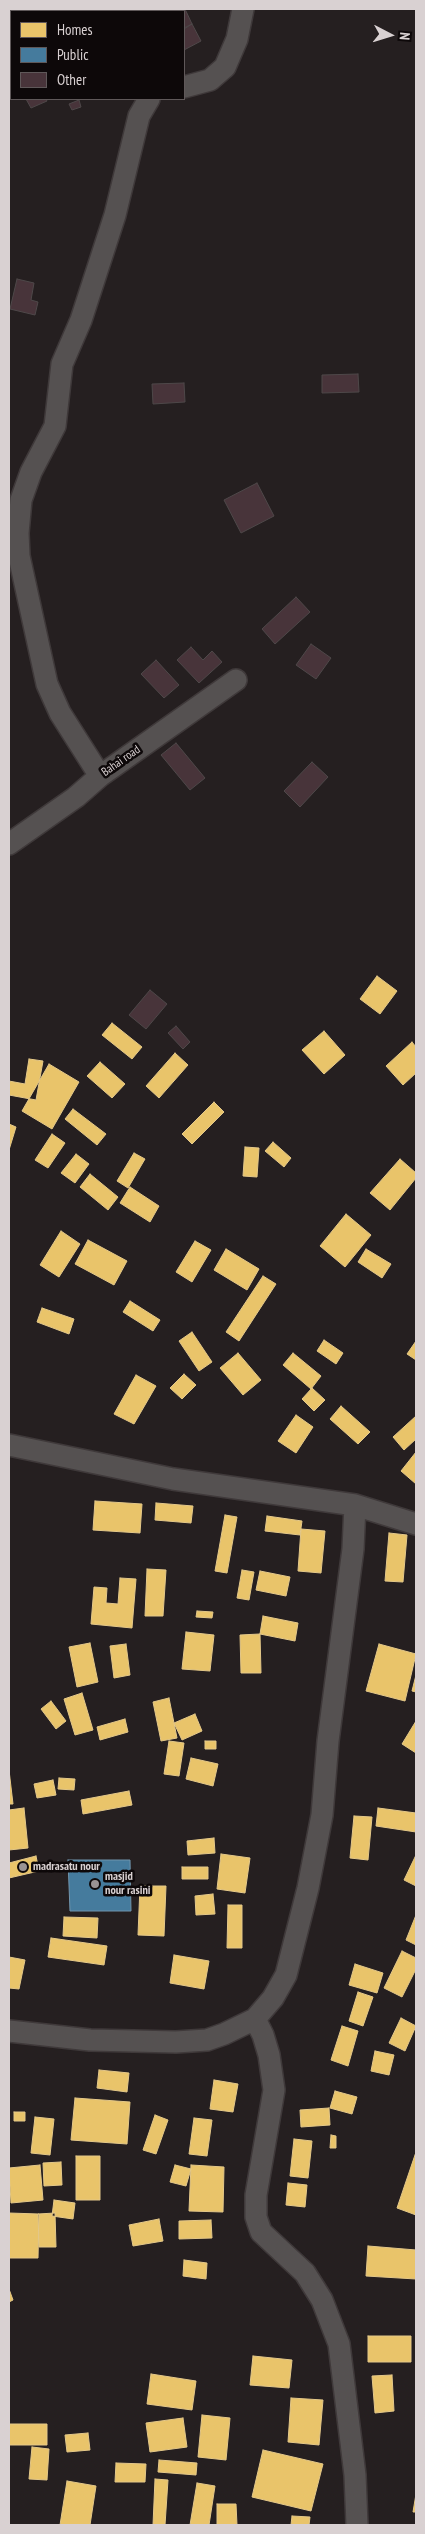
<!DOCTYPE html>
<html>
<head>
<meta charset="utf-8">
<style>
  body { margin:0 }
  #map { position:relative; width:425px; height:2534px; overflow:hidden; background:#251f20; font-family:"PT Sans Narrow",sans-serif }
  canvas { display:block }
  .frame { position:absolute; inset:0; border:10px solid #d9d1d2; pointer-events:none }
  .legend { position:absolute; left:10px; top:10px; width:175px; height:90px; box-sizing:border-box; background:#0d0809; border:1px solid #5f5859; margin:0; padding:6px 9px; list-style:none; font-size:15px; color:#d9d1d2 }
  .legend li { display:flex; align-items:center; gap:10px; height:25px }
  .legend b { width:25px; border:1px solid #5f5859 }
  .north { position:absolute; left:365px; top:10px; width:50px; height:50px; -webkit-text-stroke:4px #0d0809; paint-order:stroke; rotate:95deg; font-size:14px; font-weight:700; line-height:20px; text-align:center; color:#d9d1d2 }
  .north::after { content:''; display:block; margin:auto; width:18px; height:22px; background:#d9d1d2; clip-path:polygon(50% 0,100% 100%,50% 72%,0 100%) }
</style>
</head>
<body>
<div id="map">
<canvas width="425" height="2534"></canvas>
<div class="frame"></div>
<ul class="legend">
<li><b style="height:14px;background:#e9c46a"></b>Homes</li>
<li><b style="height:14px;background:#457b9d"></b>Public</li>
<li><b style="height:14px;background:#48343a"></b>Other</li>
</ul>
<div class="north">N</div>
</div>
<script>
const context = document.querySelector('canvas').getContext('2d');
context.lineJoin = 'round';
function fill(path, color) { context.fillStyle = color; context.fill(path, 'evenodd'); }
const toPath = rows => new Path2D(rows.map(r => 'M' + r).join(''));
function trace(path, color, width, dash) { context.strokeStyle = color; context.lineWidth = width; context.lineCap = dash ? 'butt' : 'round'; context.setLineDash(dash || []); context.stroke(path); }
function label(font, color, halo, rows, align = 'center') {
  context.font = font + ' "PT Sans Narrow",sans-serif'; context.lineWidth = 5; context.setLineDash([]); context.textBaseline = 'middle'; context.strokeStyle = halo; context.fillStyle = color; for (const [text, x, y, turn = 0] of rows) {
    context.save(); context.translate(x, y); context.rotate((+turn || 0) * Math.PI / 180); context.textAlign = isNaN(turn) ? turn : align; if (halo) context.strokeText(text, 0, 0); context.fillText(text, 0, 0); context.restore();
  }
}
const homes = toPath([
  [377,976,397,991,380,1014,360,999,377,976],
  [112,1023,142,1047,132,1059,102,1035,112,1023],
  [324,1031,345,1055,324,1074,302,1050,324,1031],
  [412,1042,416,1047,416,1073,403,1085,386,1066,412,1042],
  [175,1053,188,1065,159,1098,146,1086,175,1053],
  [29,1059,43,1061,36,1100,9,1095,9,1081,25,1084,29,1059],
  [100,1062,125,1084,112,1098,87,1076,100,1062],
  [49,1064,79,1082,52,1129,22,1111,49,1064],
  [214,1102,224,1112,192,1144,182,1134,214,1102],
  [73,1109,106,1134,97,1145,65,1119,73,1109],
  [9,1124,16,1127,9,1150,9,1124],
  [52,1134,65,1143,48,1168,35,1160,52,1134],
  [273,1142,291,1158,284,1167,265,1151,273,1142],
  [245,1147,259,1148,257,1177,243,1176,245,1147],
  [134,1153,145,1159,128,1188,117,1181,134,1153],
  [76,1154,89,1164,75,1183,61,1173,76,1154],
  [400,1159,416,1173,416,1178,390,1210,370,1193,400,1159],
  [90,1174,118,1197,108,1210,80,1187,90,1174],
  [130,1187,159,1206,150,1222,120,1203,130,1187],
  [346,1214,371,1235,345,1267,320,1246,346,1214],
  [61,1231,80,1244,59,1277,40,1265,61,1231],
  [88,1240,127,1261,114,1285,75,1264,88,1240],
  [195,1241,211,1250,192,1282,176,1272,195,1241],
  [226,1249,259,1269,247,1290,214,1270,226,1249],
  [366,1249,391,1264,382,1278,358,1262,366,1249],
  [263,1276,276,1284,239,1341,226,1332,263,1276],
  [130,1301,160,1320,153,1331,123,1312,130,1301],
  [42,1308,74,1319,69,1334,37,1322,42,1308],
  [192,1332,212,1362,199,1371,179,1341,192,1332],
  [324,1340,343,1353,336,1364,317,1351,324,1340],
  [416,1341,416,1360,407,1354,416,1341],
  [238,1353,261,1380,243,1395,220,1368,238,1353],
  [293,1353,321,1376,311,1389,283,1365,293,1353],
  [184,1374,196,1385,182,1399,170,1388,184,1374],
  [136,1375,156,1386,134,1424,114,1414,136,1375],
  [312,1388,325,1400,314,1411,302,1399,312,1388],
  [341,1406,370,1432,358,1444,330,1419,341,1406],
  [296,1415,313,1427,296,1453,278,1441,296,1415],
  [416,1416,416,1439,404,1450,393,1437,416,1416],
  [416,1452,416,1484,401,1471,416,1452],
  [95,1501,142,1504,140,1533,93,1530,95,1501],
  [156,1503,193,1506,191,1523,155,1520,156,1503],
  [225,1515,237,1517,227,1573,215,1571,225,1515],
  [267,1516,302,1521,300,1535,265,1531,267,1516],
  [301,1529,325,1531,321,1573,298,1571,301,1529],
  [389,1533,407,1535,403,1582,385,1581,389,1533],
  [147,1569,166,1570,163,1616,145,1616,147,1569],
  [242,1570,254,1572,249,1600,237,1598,242,1570],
  [260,1571,290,1577,286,1596,256,1590,260,1571],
  [120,1578,136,1579,132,1628,91,1624,94,1587,107,1588,106,1603,118,1604,120,1578],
  [197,1611,213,1612,212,1618,196,1617,197,1611],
  [263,1616,298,1623,295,1641,260,1634,263,1616],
  [186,1632,214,1635,210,1671,182,1669,186,1632],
  [260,1634,261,1673,241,1673,240,1635,260,1634],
  [90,1643,98,1682,77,1687,69,1647,90,1643],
  [126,1644,130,1675,114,1678,110,1646,126,1644],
  [379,1644,416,1654,405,1701,366,1691,379,1644],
  [416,1675,416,1692,412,1691,416,1675],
  [82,1693,93,1730,75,1735,64,1699,82,1693],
  [169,1698,177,1738,161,1741,153,1702,169,1698],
  [51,1701,66,1721,56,1729,41,1709,51,1701],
  [195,1714,202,1731,182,1740,174,1723,195,1714],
  [125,1719,128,1732,100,1740,97,1727,125,1719],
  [416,1721,416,1753,402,1744,416,1721],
  [169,1741,184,1743,179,1776,164,1774,169,1741],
  [205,1741,216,1741,216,1749,205,1749,205,1741],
  [191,1758,218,1764,213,1786,186,1779,191,1758],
  [9,1770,13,1804,9,1804,9,1770],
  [59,1778,75,1779,74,1790,58,1789,59,1778],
  [53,1780,56,1795,37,1798,34,1784,53,1780],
  [129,1791,132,1805,83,1814,81,1800,129,1791],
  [24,1808,28,1848,9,1850,9,1810,24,1808],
  [378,1808,416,1813,416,1832,376,1826,378,1808],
  [354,1816,372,1817,368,1860,350,1858,354,1816],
  [214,1838,215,1853,188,1855,187,1841,214,1838],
  [221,1854,250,1858,245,1893,217,1889,221,1854],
  [416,1855,416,1886,404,1880,416,1855],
  [36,1856,39,1871,9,1878,9,1863,36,1856],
  [182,1867,208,1867,208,1879,182,1879,182,1867],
  [140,1886,166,1886,164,1936,138,1935,140,1886],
  [213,1894,215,1914,196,1915,195,1896,213,1894],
  [228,1905,242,1905,242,1948,227,1948,228,1905],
  [416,1915,416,1945,406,1940,416,1915],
  [64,1917,98,1918,97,1938,63,1936,64,1917],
  [51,1938,107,1946,104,1965,48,1957,51,1938],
  [402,1951,416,1958,416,1969,402,1997,384,1988,402,1951],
  [174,1955,209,1961,204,1989,170,1983,174,1955],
  [9,1957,25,1960,19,1989,9,1988,9,1957],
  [355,1964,383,1973,377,1993,349,1985,355,1964],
  [358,1992,373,1997,363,2026,349,2021,358,1992],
  [401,2018,416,2026,405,2051,389,2043,401,2018],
  [342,2026,358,2031,348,2066,331,2060,342,2026],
  [375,2051,394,2055,389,2075,371,2071,375,2051],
  [99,2070,129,2073,127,2092,97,2088,99,2070],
  [214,2080,238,2084,233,2112,210,2109,214,2080],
  [335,2091,357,2097,352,2114,330,2108,335,2091],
  [75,2098,130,2102,127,2144,71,2140,75,2098],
  [329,2108,330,2125,301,2127,300,2110,329,2108],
  [14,2112,25,2112,25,2121,14,2121,14,2112],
  [155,2115,168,2120,156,2154,143,2150,155,2115],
  [35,2117,54,2119,50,2155,31,2153,35,2117],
  [194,2118,212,2120,207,2156,189,2154,194,2118],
  [331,2135,336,2136,336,2148,330,2148,331,2135],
  [294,2139,312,2141,308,2178,290,2176,294,2139],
  [416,2152,416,2215,397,2208,416,2152],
  [76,2156,100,2156,100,2200,76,2200,76,2156],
  [61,2162,62,2185,44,2186,43,2163,61,2162],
  [40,2165,43,2200,11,2203,9,2168,40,2165],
  [175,2165,191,2169,186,2186,170,2182,175,2165],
  [191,2165,224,2167,223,2212,189,2211,191,2165],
  [288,2183,307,2185,305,2207,286,2205,288,2183],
  [54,2200,75,2203,73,2219,52,2216,54,2200],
  [9,2213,39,2214,38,2258,9,2258,9,2213],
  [55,2213,56,2247,39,2247,38,2214,55,2213],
  [159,2219,163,2241,133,2246,129,2225,159,2219],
  [211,2220,212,2238,179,2239,179,2221,211,2220],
  [368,2246,416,2250,416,2279,366,2276,368,2246],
  [184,2260,207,2263,206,2279,183,2276,184,2260],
  [9,2289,13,2300,9,2302,9,2289],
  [368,2336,411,2336,411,2362,368,2362,368,2336],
  [253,2356,292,2360,289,2388,250,2385,253,2356],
  [151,2374,196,2381,192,2410,147,2404,151,2374],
  [392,2375,394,2411,375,2413,372,2376,392,2375],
  [291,2398,323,2400,319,2445,288,2442,291,2398],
  [202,2415,230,2418,226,2460,198,2457,202,2415],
  [183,2418,187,2447,150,2452,146,2423,183,2418],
  [9,2424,47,2424,47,2445,9,2445,9,2424],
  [88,2433,90,2450,67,2452,65,2435,88,2433],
  [32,2447,49,2449,47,2480,29,2479,32,2447],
  [263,2450,323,2464,311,2511,252,2497,263,2450],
  [159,2460,197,2463,196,2475,158,2472,159,2460],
  [116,2463,146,2464,145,2482,115,2482,116,2463],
  [155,2479,168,2480,165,2525,153,2525,155,2479],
  [67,2481,96,2486,90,2525,60,2525,67,2481],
  [197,2483,215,2486,209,2525,190,2525,197,2483],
  [416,2494,416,2512,413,2512,416,2494],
  [217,2504,236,2504,237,2525,217,2525,217,2504],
  [292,2516,310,2517,309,2525,291,2525,292,2516]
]);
fill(homes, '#e9c46a');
trace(homes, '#e4c889', 1);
const public = toPath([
  [68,1860,130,1860,131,1911,70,1911,68,1860]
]);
fill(public, '#457b9d');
trace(public, '#7195ad', 1);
const building = toPath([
  [9,9,22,9,23,11,11,11,11,33,9,35,9,9],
  [175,9,185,9,192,24,184,28,184,11,172,11,175,9],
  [192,24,201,41,184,50,184,29,192,24],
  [11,47,11,65,9,66,9,48,11,47],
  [26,99,46,99,47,101,31,108,26,99],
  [79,100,81,107,72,110,69,104,79,100],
  [17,279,34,283,31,300,38,302,35,315,10,309,17,279],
  [358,374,359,392,322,393,322,375,358,374],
  [184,383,185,402,153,404,152,384,184,383],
  [257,483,274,516,241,533,224,500,257,483],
  [296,597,310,612,275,644,262,629,296,597],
  [311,644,331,658,316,679,296,665,311,644],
  [191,647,203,660,212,651,222,662,199,683,177,660,191,647],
  [156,660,179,685,164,698,141,674,156,660],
  [176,743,205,778,190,790,161,755,176,743],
  [312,762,328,777,300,807,284,791,312,762],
  [150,990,167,1004,146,1029,129,1015,150,990],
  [176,1026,190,1042,183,1049,168,1033,176,1026]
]);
fill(building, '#48343a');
trace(building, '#4e4849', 1);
const street = toPath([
  [184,87,210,80,225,67,237,39,243,9],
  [100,776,60,713,47,684,19,556,18,533,21,500,31,472,55,426,62,364,81,320,115,215,139,116,149,99],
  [9,844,76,797,100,776,236,680],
  [9,1445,173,1479,355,1505,416,1524],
  [255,2019,263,2035,269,2055,274,2090,256,2195,256,2217,261,2232,305,2273,322,2300,339,2344,355,2475,357,2525],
  [9,2031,90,2040,176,2042,207,2040,224,2034,255,2019,273,1998,286,1975,308,1888,322,1815,328,1741,353,1549,355,1505]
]);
trace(street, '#3f393a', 24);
trace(street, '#555151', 21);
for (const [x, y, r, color] of [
  [23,1867,5,"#9a9394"],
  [95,1884,5,"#9a9394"]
]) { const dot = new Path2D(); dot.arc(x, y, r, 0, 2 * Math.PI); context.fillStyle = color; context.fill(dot); trace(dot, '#0d0809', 2); }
label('12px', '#d9d1d2', '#0d0809', [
  ["Bahai road",121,761,-35]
]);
label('bold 12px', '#d9d1d2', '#0d0809', [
  ["madrasatu nour",33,1867],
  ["masjid",105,1877],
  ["nour rasini",105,1891]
], 'left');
</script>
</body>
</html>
